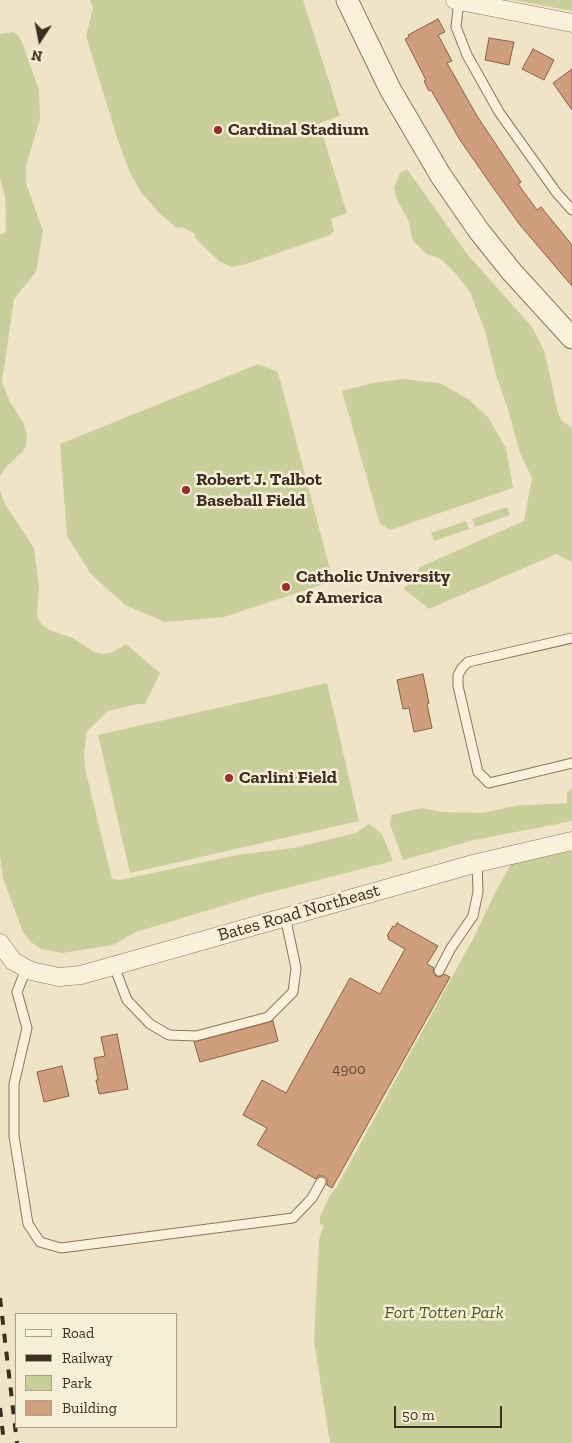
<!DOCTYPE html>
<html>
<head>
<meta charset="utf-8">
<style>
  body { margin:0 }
  #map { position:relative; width:572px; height:1443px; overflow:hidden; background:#f0e4c8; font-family:"Zilla Slab",serif }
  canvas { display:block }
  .legend { position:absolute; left:15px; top:1313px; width:162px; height:115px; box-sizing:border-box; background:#f7eed8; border:1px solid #ada18e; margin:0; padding:6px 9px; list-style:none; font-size:15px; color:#3d2e20 }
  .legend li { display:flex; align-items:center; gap:10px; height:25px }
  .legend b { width:25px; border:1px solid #ada18e }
  .north { position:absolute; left:15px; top:15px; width:50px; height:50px; -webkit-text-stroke:4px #f7eed8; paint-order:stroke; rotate:191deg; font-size:14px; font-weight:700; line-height:20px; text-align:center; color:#3d2e20 }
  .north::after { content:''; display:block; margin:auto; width:18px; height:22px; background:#3d2e20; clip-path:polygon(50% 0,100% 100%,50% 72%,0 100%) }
  .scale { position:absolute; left:394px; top:1406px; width:108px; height:22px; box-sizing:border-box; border:2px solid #3d2e20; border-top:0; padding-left:6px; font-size:15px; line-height:18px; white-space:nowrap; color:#3d2e20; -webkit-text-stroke:4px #f7eed8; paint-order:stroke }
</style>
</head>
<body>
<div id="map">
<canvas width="572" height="1443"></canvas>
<ul class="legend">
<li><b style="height:6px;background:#faf1dc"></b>Road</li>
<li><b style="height:6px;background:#3d2e20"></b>Railway</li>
<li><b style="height:14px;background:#c9cf9b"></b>Park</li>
<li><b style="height:14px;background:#cf9f7d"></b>Building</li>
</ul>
<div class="north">N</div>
<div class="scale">50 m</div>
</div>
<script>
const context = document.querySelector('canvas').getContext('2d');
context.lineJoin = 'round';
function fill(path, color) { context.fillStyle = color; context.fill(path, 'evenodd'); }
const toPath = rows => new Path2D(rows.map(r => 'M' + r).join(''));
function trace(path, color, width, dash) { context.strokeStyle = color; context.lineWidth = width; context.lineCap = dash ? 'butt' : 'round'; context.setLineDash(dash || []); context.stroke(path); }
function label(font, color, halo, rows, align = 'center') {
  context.font = font + ' "Zilla Slab",serif'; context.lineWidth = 5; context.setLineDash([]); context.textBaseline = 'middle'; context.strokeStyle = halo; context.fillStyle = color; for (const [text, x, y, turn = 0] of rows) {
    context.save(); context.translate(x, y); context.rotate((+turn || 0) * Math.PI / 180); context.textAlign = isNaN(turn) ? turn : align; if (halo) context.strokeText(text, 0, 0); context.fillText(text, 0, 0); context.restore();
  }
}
fill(toPath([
  [90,0,303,0,340,116,319,123,347,213,331,219,334,231,330,235,246,264,231,267,219,261,195,238,195,234,182,227,177,228,159,213,141,192,130,173,117,138,86,36,93,8],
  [513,0,572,0,572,11],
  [13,32,18,35,22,42,39,90,40,119,26,166,26,183,43,231,36,272,14,299,2,382,10,402,24,424,27,436,26,446,23,451,6,467,0,476,0,234,5,233,6,224,5,196,0,178,0,34],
  [407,169,468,255,532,327,545,353,558,413,562,421,572,428,572,562,556,554,429,609,404,589,420,567,524,521,532,478,520,453,508,409,497,378,485,331,470,292,455,273,444,262,439,258,427,254,413,241,408,220,397,200,394,187,400,173],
  [258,364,278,372,333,581,224,617,165,622,125,605,90,573,67,536,60,444],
  [402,379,440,383,468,399,488,417,506,448,513,488,390,530,380,524,342,391,373,383],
  [0,491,5,504,34,548,39,587,37,616,42,625,49,630,73,638,94,652,102,654,113,652,126,644,160,673,145,704,138,704,108,711,87,731,84,752,85,768,112,879,120,880,237,855,293,848,356,833,369,824,382,834,393,861,255,896,136,932,113,945,62,953,41,949,31,942,23,932,3,879,0,856],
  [507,507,510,515,475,527,472,519],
  [466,521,469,529,434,541,431,533],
  [327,683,359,821,130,873,98,735],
  [572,788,572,821,470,841,403,860,390,824,391,815,422,808,442,812,483,813,519,805,532,805,567,803,567,793],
  [572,845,572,1443,330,1443,314,1342,319,1240,324,1225,320,1224,320,1217,330,1195,336,1188,474,937,497,889,511,864]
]), '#c9cf9b');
const building = toPath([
  [438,19,445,32,438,35,452,61,447,63,477,116,521,182,518,184,537,210,541,207,572,245,572,286,520,225,492,186,460,140,431,90,429,91,424,81,426,80,405,39,409,37,408,35,438,19],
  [489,38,514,42,509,65,485,60,489,38],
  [533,49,554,60,544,80,522,69,533,49],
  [572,69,572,110,553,83,572,69],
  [423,674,429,703,427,704,432,728,414,732,409,708,403,709,397,680,423,674],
  [397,923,438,946,427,964,434,968,433,972,436,976,440,977,444,974,450,977,332,1188,327,1185,327,1179,324,1176,318,1176,316,1179,257,1145,267,1128,243,1115,262,1080,286,1093,350,978,380,994,405,949,388,939,389,937,387,936,393,926,395,927,397,923],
  [273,1021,278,1041,200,1062,194,1042,273,1021],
  [117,1034,128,1089,99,1094,96,1080,98,1080,94,1058,105,1056,101,1037,117,1034],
  [62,1066,69,1096,44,1102,37,1072,62,1066]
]);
fill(building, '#cf9f7d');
trace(building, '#8d5f41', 1);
const service = toPath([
  [459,1,456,27,467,55,499,112,556,192,572,210],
  [572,638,468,662,462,668,458,675,458,686,478,772,489,783,572,763],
  [114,966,127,1000,150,1024,169,1035,196,1036,268,1017,293,992,296,968,285,916],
  [26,969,17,992,27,1028,14,1084,14,1136,28,1224,40,1242,61,1248,293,1218,312,1198,321,1182],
  [439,971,451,948,473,916,478,892,477,863]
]);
const minor = toPath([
  [455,0,572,23],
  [0,943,13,961,31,971,59,977,81,975,477,863,572,841]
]);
const tertiary = toPath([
  [347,0,390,89,441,176,479,231,511,271,572,338]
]);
trace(service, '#8d765c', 11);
trace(minor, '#8d765c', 19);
trace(tertiary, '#8d765c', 23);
trace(service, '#faf1dc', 9);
trace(minor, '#faf1dc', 18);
trace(tertiary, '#faf1dc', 21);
trace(toPath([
  [0,1298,17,1443],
  [0,1408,4,1443]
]), '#3d2e20', 4, [9, 9]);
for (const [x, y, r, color] of [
  [218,130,5,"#9e2a2b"],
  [186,490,5,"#9e2a2b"],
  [286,587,5,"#9e2a2b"],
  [229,778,5,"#9e2a2b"]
]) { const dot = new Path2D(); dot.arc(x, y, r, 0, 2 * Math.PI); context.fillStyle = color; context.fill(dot); trace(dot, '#f7eed8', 2); }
label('15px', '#624a37', null, [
  ["4900",349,1070]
]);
label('bold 18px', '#3d2e20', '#f7eed8', [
  ["Cardinal Stadium",228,130],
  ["Robert J. Talbot",196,480],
  ["Baseball Field",196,501],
  ["Catholic University",296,577],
  ["of America",296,598],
  ["Carlini Field",239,778]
], 'left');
label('18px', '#3d2e20', '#f7eed8', [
  ["Bates Road Northeast",299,913,-16]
]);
label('italic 18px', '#4d5a26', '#f7eed8', [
  ["Fort Totten Park",444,1313]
]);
</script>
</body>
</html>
